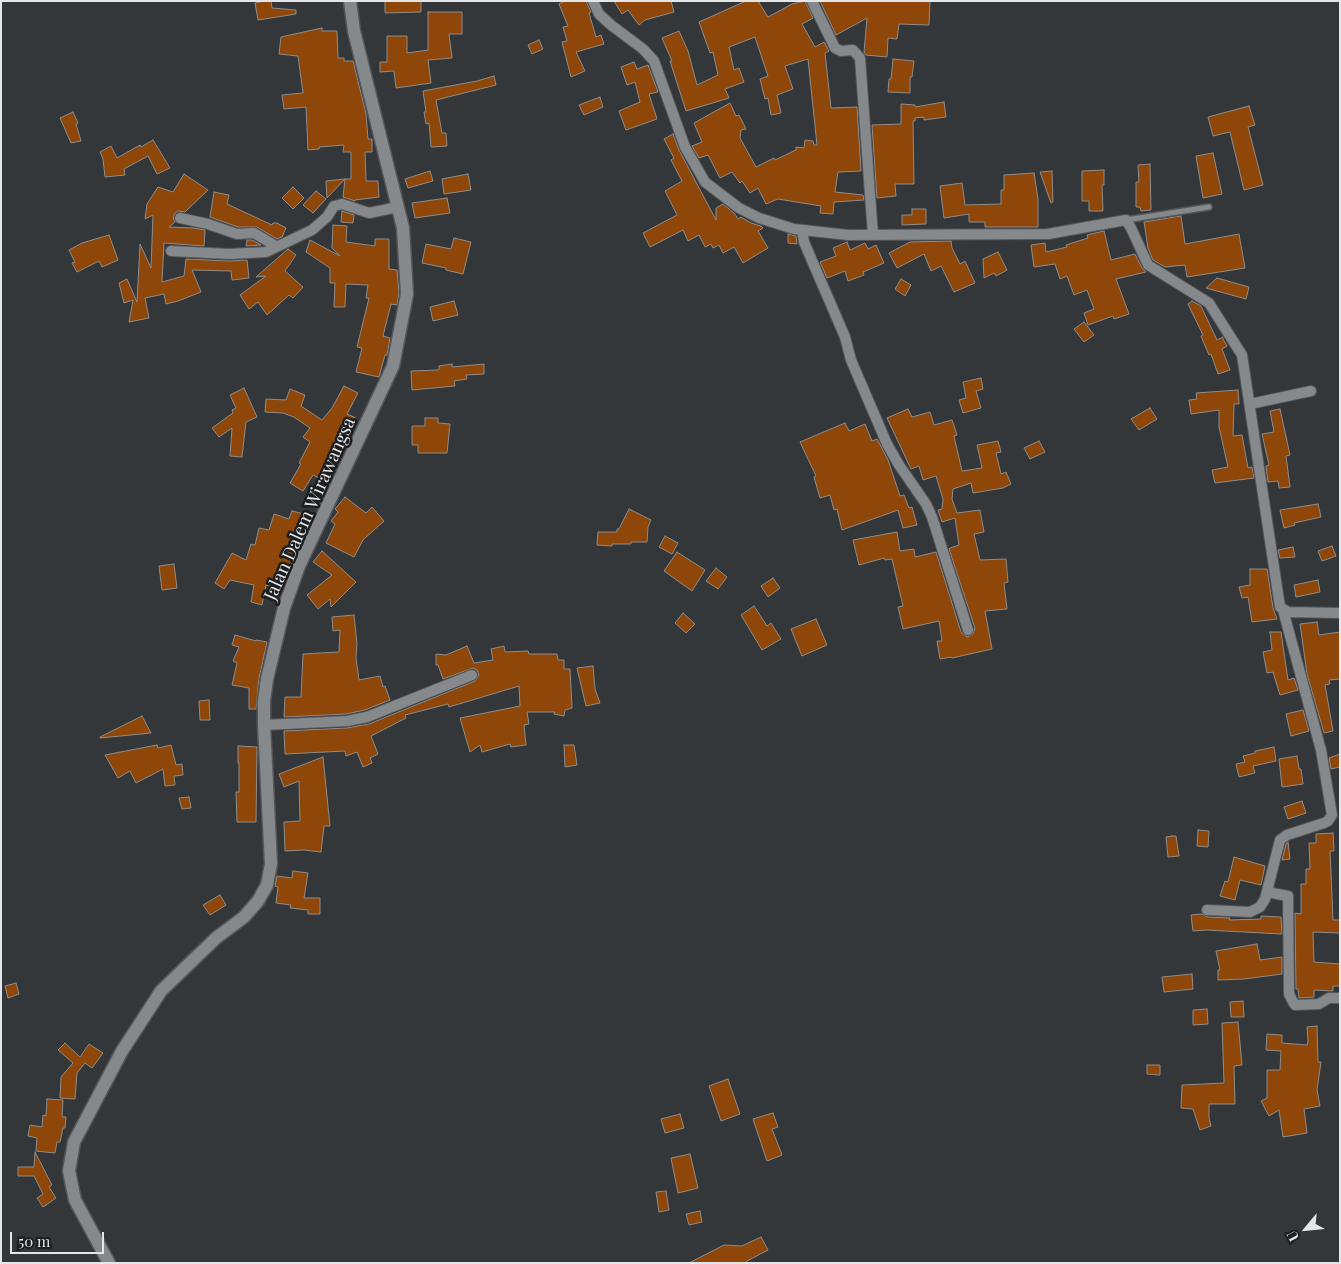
<!DOCTYPE html>
<html>
<head>
<meta charset="utf-8">
<style>
  body { margin:0 }
  #map { position:relative; width:1341px; height:1264px; overflow:hidden; background:#34373a; font-family:"Playfair Display",serif }
  canvas { display:block }
  .frame { position:absolute; inset:0; border:2px solid #e4e6e8; pointer-events:none }
  .north { position:absolute; left:1281px; top:1204px; width:50px; height:50px; -webkit-text-stroke:4px #1d1e20; paint-order:stroke; rotate:242deg; font-size:14px; font-weight:700; line-height:20px; text-align:center; color:#e4e6e8 }
  .north::after { content:''; display:block; margin:auto; width:18px; height:22px; background:#e4e6e8; clip-path:polygon(50% 0,100% 100%,50% 72%,0 100%) }
  .scale { position:absolute; left:10px; top:1232px; width:94px; height:22px; box-sizing:border-box; border:2px solid #e4e6e8; border-top:0; padding-left:6px; font-size:15px; line-height:18px; white-space:nowrap; color:#e4e6e8; -webkit-text-stroke:4px #1d1e20; paint-order:stroke }
</style>
</head>
<body>
<div id="map">
<canvas width="1341" height="1264"></canvas>
<div class="frame"></div>
<div class="north">U</div>
<div class="scale">50 m</div>
</div>
<script>
const context = document.querySelector('canvas').getContext('2d');
context.lineJoin = 'round';
function fill(path, color) { context.fillStyle = color; context.fill(path, 'evenodd'); }
const toPath = rows => new Path2D(rows.map(r => 'M' + r).join(''));
function trace(path, color, width, dash) { context.strokeStyle = color; context.lineWidth = width; context.lineCap = dash ? 'butt' : 'round'; context.setLineDash(dash || []); context.stroke(path); }
function label(font, color, halo, rows, align = 'center') {
  context.font = font + ' "Playfair Display",serif'; context.lineWidth = 5; context.setLineDash([]); context.textBaseline = 'middle'; context.strokeStyle = halo; context.fillStyle = color; for (const [text, x, y, turn = 0] of rows) {
    context.save(); context.translate(x, y); context.rotate((+turn || 0) * Math.PI / 180); context.textAlign = isNaN(turn) ? turn : align; if (halo) context.strokeText(text, 0, 0); context.fillText(text, 0, 0); context.restore();
  }
}
const building = toPath([
  [265,1,271,1,272,8,296,10,296,14,258,20,255,3,265,1],
  [385,1,421,1,421,12,385,13,385,1],
  [565,1,586,1,591,12,589,13,596,37,601,35,604,44,576,52,585,71,571,77,562,42,567,41,563,27,568,26,559,4,565,1],
  [614,1,671,1,674,12,645,20,639,25,628,10,622,14,614,1],
  [746,1,758,1,768,17,792,4,805,1,813,18,802,24,815,47,824,42,829,51,825,53,831,108,857,107,861,171,838,172,835,192,863,195,864,200,834,202,833,214,820,213,821,206,778,199,766,204,758,188,750,193,742,181,740,183,732,172,720,178,708,155,699,158,692,146,702,142,694,123,730,103,736,116,739,115,746,129,741,130,740,138,756,167,774,158,775,160,796,150,796,147,804,148,805,140,813,141,814,145,817,145,808,59,785,66,793,89,777,95,781,113,771,115,768,98,765,99,760,79,768,76,755,37,729,47,734,70,739,68,744,82,725,89,729,98,686,111,670,61,672,61,662,38,679,31,688,51,697,85,718,75,713,52,710,53,699,22,746,1],
  [820,1,930,1,929,25,899,24,897,39,888,38,887,57,866,55,864,52,867,18,836,35,820,1],
  [428,12,462,12,462,34,449,34,452,58,428,60,431,83,396,88,394,71,380,72,380,62,387,62,387,36,407,36,407,53,428,50,428,12],
  [322,28,322,31,337,31,338,58,344,58,344,61,353,61,366,114,368,139,372,139,372,152,365,152,366,181,378,181,379,197,355,200,355,201,343,197,345,179,351,179,351,152,343,152,344,145,319,147,319,149,308,150,306,107,284,109,282,95,303,93,298,56,279,54,281,37,322,28],
  [539,40,543,49,532,54,528,45,539,40],
  [893,59,914,61,912,77,910,77,910,93,888,92,889,79,891,79,893,59],
  [634,62,637,69,648,65,658,92,649,94,657,119,626,130,619,111,640,102,635,82,627,85,621,67,634,62],
  [494,76,496,85,436,100,442,133,446,133,447,146,431,147,429,123,426,124,424,112,426,112,423,91,477,81,494,76],
  [600,97,603,107,584,115,579,105,600,97],
  [944,102,946,117,924,120,924,117,915,118,915,121,913,121,914,184,895,184,896,196,877,198,872,125,901,124,901,104,915,105,915,107,944,102],
  [1249,106,1255,125,1248,127,1263,185,1244,190,1230,132,1213,136,1208,117,1249,106],
  [73,112,78,123,76,124,81,141,71,143,60,118,73,112],
  [673,134,679,150,716,220,716,208,723,204,734,213,738,219,741,217,751,223,761,226,763,228,758,231,768,248,743,263,734,247,723,253,719,245,713,248,711,244,705,247,699,235,688,241,683,230,650,247,643,233,677,215,665,191,682,181,671,160,674,158,664,139,673,134],
  [153,140,170,168,157,174,148,156,124,169,125,175,105,177,103,159,100,152,111,146,117,158,140,145,141,147,153,140],
  [1213,153,1222,194,1203,198,1196,156,1213,153],
  [1150,164,1151,210,1141,211,1140,207,1136,207,1136,182,1139,182,1138,165,1150,164],
  [1104,170,1104,185,1102,185,1103,211,1089,211,1089,201,1082,201,1082,171,1104,170],
  [430,171,433,181,408,188,405,179,430,171],
  [1052,171,1053,202,1051,203,1040,172,1052,171],
  [1034,173,1038,199,1038,227,985,227,985,222,969,222,969,214,944,218,940,186,962,183,965,205,1001,204,1001,190,1004,190,1004,175,1034,173],
  [184,174,208,190,185,212,178,211,175,213,173,217,175,222,169,227,194,228,205,230,204,246,164,243,162,282,184,276,186,259,229,261,247,260,249,278,232,280,231,271,192,270,201,292,178,301,166,304,164,294,145,298,149,318,129,322,133,300,124,303,119,283,127,279,137,302,140,244,151,268,153,215,145,219,147,204,158,187,173,192,184,174],
  [468,174,471,190,444,194,442,179,468,174],
  [345,179,327,198,326,181,345,179],
  [293,187,304,198,293,209,282,198,293,187],
  [316,191,326,199,313,213,303,205,316,191],
  [214,192,229,195,227,204,272,225,273,223,277,223,286,228,282,237,277,239,257,227,238,227,210,217,214,192],
  [447,198,450,213,415,218,412,203,447,198],
  [912,209,926,209,926,224,902,225,902,215,912,215,912,209],
  [342,211,354,215,353,223,341,222,342,211],
  [1181,216,1185,244,1239,234,1245,268,1187,277,1185,265,1165,267,1153,260,1148,248,1144,222,1181,216],
  [333,225,347,226,346,242,375,246,375,239,389,239,389,269,397,270,399,293,397,305,391,304,383,336,390,338,387,355,385,355,379,377,356,372,362,348,357,347,369,298,366,298,368,285,346,284,345,307,334,307,335,283,330,283,330,268,306,252,310,240,340,256,332,248,333,225],
  [1104,231,1111,260,1135,254,1142,268,1146,272,1116,279,1129,314,1114,319,1113,316,1088,325,1084,313,1094,309,1087,290,1074,295,1067,276,1060,279,1055,264,1034,267,1031,245,1045,243,1046,252,1067,247,1066,245,1088,238,1087,235,1104,231],
  [788,234,796,236,797,244,788,243,788,234],
  [109,235,118,260,102,267,99,261,77,272,72,263,75,262,69,250,82,243,109,235],
  [454,238,471,242,463,274,446,270,446,268,422,263,426,244,451,249,454,238],
  [247,240,252,240,261,245,246,246,247,240],
  [951,241,952,248,960,264,965,261,975,283,954,292,941,266,931,271,924,254,897,268,889,253,910,242,951,241],
  [847,242,850,250,865,243,868,249,876,245,884,263,863,272,864,275,848,281,845,271,827,278,820,262,836,256,833,248,847,242],
  [288,249,296,255,285,271,303,287,293,298,289,295,267,315,258,302,249,309,240,295,266,276,256,277,288,249],
  [998,252,1007,270,996,276,994,273,984,278,983,259,998,252],
  [1217,278,1249,287,1246,299,1206,288,1217,278],
  [901,279,911,285,905,296,895,289,901,279],
  [454,301,458,315,433,321,430,307,454,301],
  [1192,301,1201,306,1217,340,1223,337,1223,339,1227,346,1222,349,1230,370,1218,374,1211,354,1209,355,1201,336,1203,335,1188,304,1192,301],
  [1084,322,1094,335,1084,342,1074,329,1084,322],
  [452,364,452,367,484,364,484,374,466,375,467,379,454,381,455,386,412,390,411,371,438,370,439,369,439,366,452,364],
  [981,378,983,389,976,391,981,408,963,413,959,400,966,398,963,382,981,378],
  [344,386,358,393,347,414,356,418,338,438,347,445,337,462,331,458,321,479,313,475,303,491,290,483,301,464,299,463,310,442,303,437,310,428,294,417,283,413,265,412,266,399,286,400,290,389,305,395,301,406,322,420,332,408,344,386],
  [244,388,257,417,246,422,242,457,230,456,232,428,219,437,212,428,233,413,232,410,236,408,230,395,244,388],
  [1238,390,1239,404,1234,404,1233,436,1242,435,1248,468,1252,467,1254,478,1215,483,1212,470,1228,467,1219,427,1219,410,1191,414,1189,400,1197,399,1196,393,1238,390],
  [1150,408,1157,419,1139,430,1131,419,1150,408],
  [908,409,912,417,930,412,934,425,952,420,957,435,954,436,962,471,982,468,977,445,998,441,1001,452,996,453,1001,474,1006,472,1011,484,1003,488,973,493,971,483,953,489,952,499,957,513,980,510,984,532,974,534,980,560,1006,559,1008,582,1004,583,1007,609,985,611,992,649,952,658,951,657,940,659,937,641,942,641,939,621,903,629,898,607,903,606,892,559,885,560,884,558,859,565,853,540,897,532,900,551,914,549,915,557,936,552,961,632,967,637,973,634,975,628,949,549,950,548,959,545,955,518,942,522,938,510,942,509,943,499,936,476,923,480,919,466,911,469,887,418,908,409],
  [1280,409,1290,455,1286,456,1290,487,1279,488,1278,481,1268,482,1266,466,1269,465,1262,434,1274,432,1270,411,1280,409],
  [425,418,438,418,438,423,450,424,447,453,418,453,418,445,412,445,412,426,425,426,425,418],
  [845,423,849,431,865,424,872,441,877,439,888,460,900,496,904,495,909,508,912,507,917,525,903,528,898,510,842,530,837,509,834,510,830,495,820,498,814,477,816,476,800,442,845,423],
  [1039,441,1045,452,1030,459,1024,448,1039,441],
  [345,497,366,513,372,507,384,521,363,540,354,557,326,543,335,524,331,521,338,512,335,509,345,497],
  [1318,504,1321,517,1294,523,1295,525,1284,528,1280,510,1318,504],
  [629,509,651,520,648,527,647,542,631,542,631,544,612,544,612,546,597,545,598,532,617,532,617,529,619,529,629,509],
  [292,511,308,515,304,528,302,531,299,530,302,532,297,551,295,550,290,568,286,567,278,589,266,585,262,605,251,602,254,585,230,580,224,589,215,583,232,553,246,560,251,544,255,545,259,528,269,530,274,514,289,519,292,511],
  [665,536,678,543,672,554,659,547,665,536],
  [1332,546,1336,556,1322,561,1318,551,1332,546],
  [1293,547,1295,557,1280,558,1278,550,1293,547],
  [322,551,356,582,331,607,330,599,318,609,307,595,332,575,313,562,322,551],
  [677,552,705,570,692,591,664,571,677,552],
  [174,564,177,588,162,590,159,566,174,564],
  [716,568,727,577,718,589,706,581,716,568],
  [1250,569,1267,569,1273,608,1277,619,1252,622,1248,597,1242,598,1239,587,1250,585,1250,569],
  [773,578,780,588,768,597,761,586,773,578],
  [1318,580,1320,592,1296,597,1294,585,1318,580],
  [754,606,767,626,771,623,781,639,762,650,741,615,754,606],
  [683,613,695,624,686,633,675,623,683,613],
  [354,615,357,644,356,658,359,680,380,676,383,687,385,686,390,700,365,710,346,714,284,717,285,697,301,697,303,654,339,652,340,630,333,631,332,617,354,615],
  [816,619,827,645,802,656,791,629,816,619],
  [1317,622,1319,635,1340,632,1340,679,1329,680,1330,684,1325,685,1333,731,1324,733,1307,674,1300,624,1317,622],
  [1270,632,1281,632,1288,680,1294,678,1298,690,1280,695,1273,672,1267,673,1263,652,1272,650,1270,632],
  [235,635,256,641,256,640,267,642,259,678,256,709,249,709,249,688,232,685,237,663,233,661,239,647,232,645,235,635],
  [467,646,474,663,493,660,491,649,504,646,505,652,528,651,529,654,557,654,558,660,564,660,564,669,570,669,572,708,565,710,564,716,554,714,555,712,527,712,529,724,524,725,526,745,511,747,510,744,482,752,480,745,470,752,460,718,520,706,519,686,449,707,448,704,405,715,406,718,371,736,378,754,370,758,372,763,363,767,357,752,346,756,345,751,285,754,284,731,347,728,369,724,475,681,479,675,477,670,473,668,443,679,438,665,436,665,436,654,446,655,467,646],
  [593,666,595,689,600,703,586,706,577,668,593,666],
  [209,700,210,720,200,720,199,701,209,700],
  [1303,710,1309,731,1291,736,1286,714,1303,710],
  [142,716,151,733,100,738,100,737,142,716],
  [157,745,158,748,171,745,176,765,182,764,183,775,174,776,175,785,165,786,163,769,136,783,130,771,118,778,105,755,157,745],
  [564,745,574,745,577,765,565,767,564,745],
  [238,746,257,747,256,822,237,822,236,792,239,792,239,763,238,763,238,746],
  [1274,747,1276,761,1253,766,1255,773,1239,777,1236,764,1245,762,1243,756,1255,753,1255,751,1274,747],
  [1340,754,1340,767,1331,769,1329,758,1340,754],
  [1297,756,1299,769,1301,769,1303,784,1282,787,1279,759,1297,756],
  [323,757,330,826,324,826,321,852,304,850,285,851,284,822,300,821,299,781,284,787,279,774,323,757],
  [189,797,191,808,182,809,179,798,189,797],
  [1302,801,1306,813,1288,819,1284,807,1302,801],
  [1198,830,1209,831,1208,847,1197,846,1198,830],
  [1333,833,1334,851,1330,851,1333,920,1340,920,1340,933,1313,932,1314,962,1340,964,1340,986,1333,986,1333,991,1314,990,1314,997,1299,998,1298,989,1296,989,1295,913,1301,914,1301,884,1306,884,1306,869,1310,869,1309,843,1316,843,1316,834,1333,833],
  [1172,836,1176,836,1179,856,1168,857,1166,837,1172,836],
  [1288,842,1290,859,1282,860,1286,844,1288,842],
  [1234,857,1265,866,1261,885,1240,880,1235,900,1220,896,1225,881,1228,882,1234,857],
  [293,871,308,873,304,898,320,898,320,914,308,914,308,910,290,908,291,905,276,903,278,887,275,886,277,876,292,878,293,871],
  [220,895,226,905,210,915,203,905,220,895],
  [1202,914,1207,917,1230,918,1229,920,1261,919,1261,916,1281,917,1282,934,1206,930,1193,931,1191,915,1202,914],
  [1257,944,1260,960,1282,957,1282,974,1244,979,1218,980,1218,970,1220,970,1216,951,1257,944],
  [1192,974,1193,989,1164,992,1162,977,1192,974],
  [16,983,19,994,8,998,5,986,16,983],
  [1243,1001,1244,1017,1231,1017,1230,1002,1243,1001],
  [1207,1009,1208,1024,1193,1025,1193,1010,1207,1009],
  [1238,1022,1242,1065,1234,1066,1235,1104,1209,1104,1209,1118,1211,1126,1200,1130,1193,1109,1181,1108,1182,1085,1224,1083,1222,1023,1238,1022],
  [1317,1026,1318,1062,1321,1062,1317,1090,1320,1106,1304,1109,1307,1133,1283,1137,1279,1110,1269,1116,1261,1101,1267,1098,1267,1070,1280,1070,1281,1051,1266,1050,1267,1034,1282,1035,1282,1043,1307,1045,1308,1042,1307,1027,1317,1026],
  [65,1043,80,1057,89,1044,103,1053,92,1068,85,1063,77,1073,75,1099,60,1098,61,1077,73,1063,58,1050,65,1043],
  [1147,1065,1160,1065,1160,1075,1147,1074,1147,1065],
  [728,1079,740,1114,721,1121,709,1086,728,1079],
  [47,1099,63,1100,62,1117,66,1117,65,1128,63,1128,60,1142,57,1142,55,1153,36,1151,37,1138,28,1136,30,1125,42,1127,43,1115,46,1116,47,1099],
  [773,1113,778,1127,772,1129,782,1155,767,1161,753,1119,773,1113],
  [680,1114,684,1128,665,1133,661,1119,680,1114],
  [35,1152,52,1185,49,1187,56,1198,43,1207,37,1198,43,1194,34,1176,18,1176,18,1167,34,1167,35,1152],
  [690,1154,698,1188,678,1193,671,1158,690,1154],
  [666,1191,669,1210,659,1212,656,1192,666,1191],
  [700,1211,702,1222,689,1225,686,1214,700,1211],
  [761,1237,768,1250,747,1261,746,1263,689,1263,724,1245,742,1246,761,1237]
]);
fill(building, '#8e4708');
trace(building, '#908c89', 1);
const service = toPath([
  [1126,220,1209,207]
]);
const minor = toPath([
  [593,1,599,14,611,25,643,49,654,61,685,147,705,182,739,208,759,218,794,229,848,235,1048,234,1126,220,1131,228,1148,265,1209,303,1242,355,1280,607,1288,612,1340,613],
  [812,1,835,48,841,51,853,50,860,58,873,235],
  [180,218,208,224,237,234,254,233,276,246],
  [802,230,804,242,845,337,851,360,887,444,899,465,926,504,932,517,968,630],
  [171,251,229,254,266,252,312,230,327,217,334,206,342,204,369,213,398,207],
  [1250,404,1311,391],
  [264,725,347,721,367,717,472,675],
  [1267,892,1288,896,1289,994,1293,1002,1295,1005,1319,1004,1329,998,1340,998],
  [1207,910,1250,912,1260,907,1265,899,1280,840,1287,835,1324,823,1328,821,1332,815,1321,750,1283,610]
]);
const tertiary = toPath([
  [109,1263,75,1200,69,1171,74,1142,122,1051,161,991,216,938,244,917,258,901,267,885,271,864,264,725,264,701,267,679,284,608,299,566,393,366,407,294,403,228,354,31,350,1]
]);
trace(service, '#545659', 8);
trace(minor, '#545659', 12);
trace(tertiary, '#545659', 15);
trace(service, '#85898c', 5);
trace(minor, '#85898c', 10);
trace(tertiary, '#85898c', 12);
label('18px', '#e4e6e8', '#1d1e20', [
  ["Jalan Dalem Wirawangsa",310,509,-66]
]);
</script>
</body>
</html>
